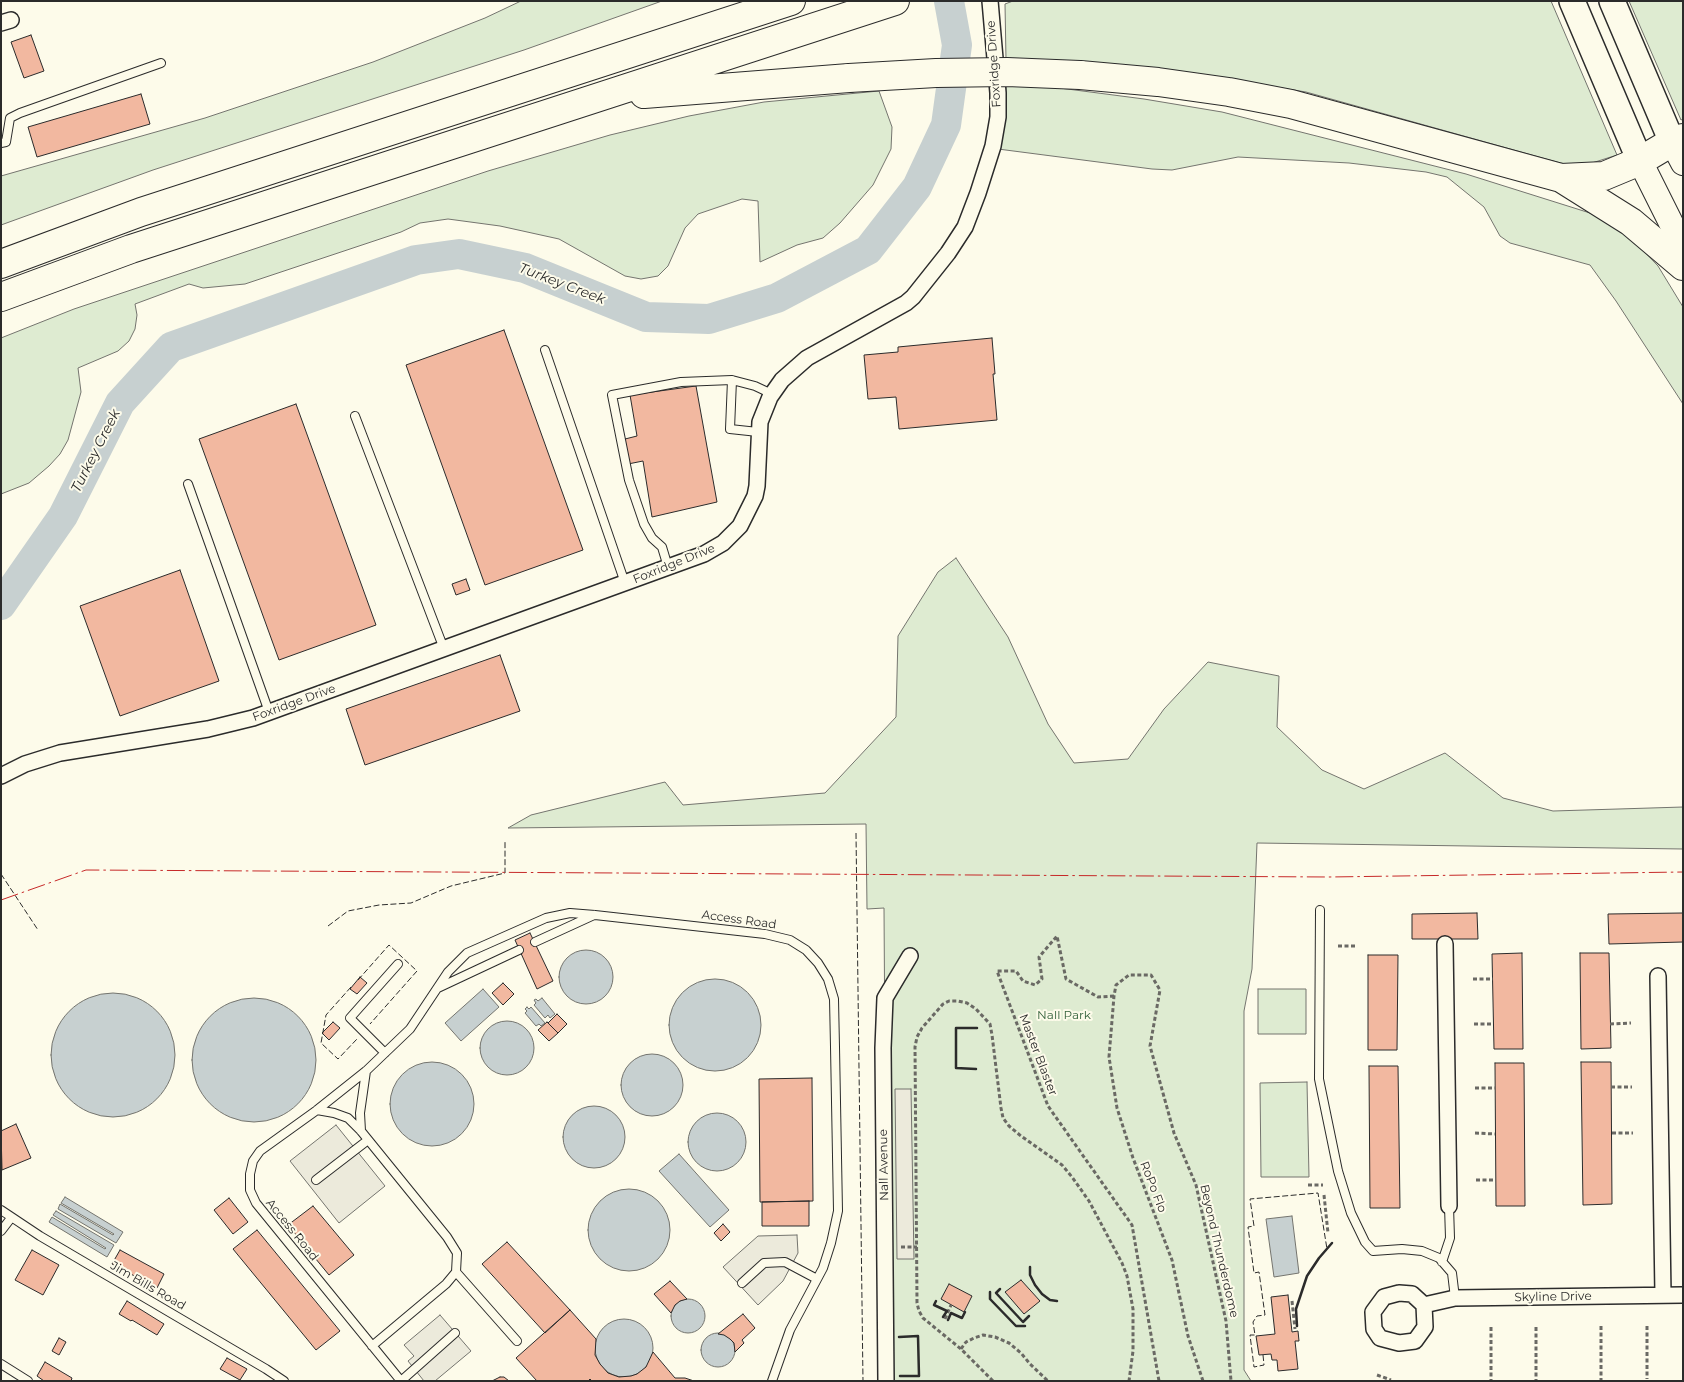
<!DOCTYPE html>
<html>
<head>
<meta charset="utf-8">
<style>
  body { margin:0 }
  #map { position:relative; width:1684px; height:1382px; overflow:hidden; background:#fdfbea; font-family:Montserrat,sans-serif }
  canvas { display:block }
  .frame { position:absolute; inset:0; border:2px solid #2b2b2b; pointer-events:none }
</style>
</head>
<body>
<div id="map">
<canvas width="1684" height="1382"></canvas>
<div class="frame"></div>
</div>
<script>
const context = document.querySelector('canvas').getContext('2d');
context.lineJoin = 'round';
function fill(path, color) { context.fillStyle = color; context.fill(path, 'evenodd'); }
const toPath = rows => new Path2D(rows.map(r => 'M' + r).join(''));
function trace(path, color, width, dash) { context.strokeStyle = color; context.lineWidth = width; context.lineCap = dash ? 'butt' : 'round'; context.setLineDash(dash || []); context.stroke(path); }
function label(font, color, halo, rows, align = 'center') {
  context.font = font + ' Montserrat,sans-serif'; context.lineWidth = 4; context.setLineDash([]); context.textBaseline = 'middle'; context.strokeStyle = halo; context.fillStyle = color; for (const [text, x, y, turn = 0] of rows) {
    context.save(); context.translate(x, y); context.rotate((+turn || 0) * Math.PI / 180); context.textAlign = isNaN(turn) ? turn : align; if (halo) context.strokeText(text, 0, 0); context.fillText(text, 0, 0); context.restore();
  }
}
const green = toPath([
  [521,1,662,1,524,50,153,170,1,225,1,176,205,118,373,62,485,18,521,1],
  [1013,1,1551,1,1617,155,1592,163,1571,166,1306,92,1250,83,1006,60,1005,4,1013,1],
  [1629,1,1683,1,1683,119,1681,120,1629,1],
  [1006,86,1052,87,1144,99,1222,112,1466,174,1590,213,1616,228,1640,247,1658,266,1683,307,1683,404,1616,301,1590,265,1510,243,1500,236,1484,207,1447,177,1426,172,1349,163,1238,157,1172,170,1152,169,998,149,1005,110,1006,86],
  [879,91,892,127,891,149,873,185,840,223,823,238,797,245,760,262,758,201,742,199,698,214,685,228,668,266,658,276,641,279,625,276,559,239,500,226,448,219,420,223,401,232,245,284,203,288,189,284,135,304,137,315,135,329,129,341,118,351,78,368,81,392,68,440,60,454,49,466,29,483,1,494,1,338,74,309,488,171,610,135,689,116,764,102,879,91],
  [956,558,1008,637,1048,724,1074,763,1128,759,1164,709,1208,662,1279,676,1277,727,1322,770,1364,789,1445,753,1503,798,1553,811,1683,807,1683,849,1257,843,1252,969,1244,1011,1244,1370,1251,1381,887,1381,884,908,867,909,866,824,508,828,531,815,665,782,683,805,825,793,896,717,898,636,938,572,956,558],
  [1258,989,1306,989,1306,1034,1258,1034,1258,989],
  [1307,1082,1309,1177,1261,1177,1260,1083,1307,1082]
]);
fill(green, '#deebd1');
trace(green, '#74746e', 1);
const parking = toPath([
  [911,1089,914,1259,897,1259,895,1089,911,1089],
  [336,1125,385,1186,339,1223,290,1161,336,1125],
  [797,1235,798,1253,783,1281,758,1305,723,1267,758,1236,797,1235],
  [440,1315,471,1351,435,1381,424,1381,408,1361,414,1356,404,1345,440,1315]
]);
fill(parking, '#eceadb');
trace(parking, '#74746e', 1);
const water = toPath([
  '559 977a27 27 0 1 1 54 0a27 27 0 1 1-54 0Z',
  '669 1025a46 46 0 1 1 92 0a46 46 0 1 1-92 0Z',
  [483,989,499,1007,461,1041,445,1023,483,989],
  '51 1055a62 62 0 1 1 124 0a62 62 0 1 1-124 0Z',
  [542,998,555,1014,550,1018,548,1015,545,1018,534,1005,536,1003,534,1000,536,999,538,1001,542,998],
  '192 1060a62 62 0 1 1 124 0a62 62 0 1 1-124 0Z',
  [527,1007,529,1009,531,1007,545,1023,541,1026,539,1024,536,1026,525,1013,527,1011,525,1009,527,1007],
  '480 1048a27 27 0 1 1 54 0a27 27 0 1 1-54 0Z',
  '621 1085a31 31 0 1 1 62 0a31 31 0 1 1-62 0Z',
  '390 1104a42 42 0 1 1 84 0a42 42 0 1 1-84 0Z',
  '563 1137a31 31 0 1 1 62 0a31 31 0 1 1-62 0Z',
  '688 1142a29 29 0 1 1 58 0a29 29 0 1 1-58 0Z',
  [679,1154,729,1210,710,1227,659,1171,679,1154],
  '588 1230a41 41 0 1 1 82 0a41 41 0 1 1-82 0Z',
  [65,1197,123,1232,116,1243,58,1209,60,1204,113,1235,114,1234,61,1203,65,1197],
  [56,1211,114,1245,107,1257,49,1222,52,1217,105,1249,106,1248,53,1215,56,1211],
  [1292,1216,1299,1273,1274,1277,1266,1219,1292,1216],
  '671 1316a17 17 0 1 1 34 0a17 17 0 1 1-34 0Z',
  '595 1348a29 29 0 1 1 58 0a29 29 0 1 1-58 0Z',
  '701 1350a17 17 0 1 1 34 0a17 17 0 1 1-34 0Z'
]);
fill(water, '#c7d0d0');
trace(water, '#74746e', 1);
trace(toPath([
  [1,605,63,516,120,403,171,347,416,260,459,254,525,268,646,317,709,319,777,298,868,250,917,187,946,125,957,45,949,1]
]), '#c7d0d0', 30);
const building = toPath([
  [31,35,44,71,24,78,11,42,31,35],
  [141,94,150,124,37,157,28,127,141,94],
  [504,330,583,550,485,585,406,365,504,330],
  [992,338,995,374,993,374,997,420,899,429,896,397,868,399,864,355,898,352,898,347,992,338],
  [696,386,717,502,652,517,643,461,628,464,625,439,637,436,630,395,696,386],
  [296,404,376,625,279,660,199,439,296,404],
  [180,570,219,681,120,716,80,606,180,570],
  [466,579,470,590,456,595,452,584,466,579],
  [500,655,520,711,365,765,346,709,500,655],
  [1477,913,1478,939,1412,939,1412,914,1477,913],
  [1683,913,1683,942,1609,944,1608,914,1683,913],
  [530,933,553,981,537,989,515,940,530,933],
  [1522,953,1523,1049,1494,1049,1492,954,1522,953],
  [1580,953,1609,953,1611,1048,1581,1049,1580,953],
  [1368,955,1398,955,1397,1050,1368,1050,1368,955],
  [360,977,367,983,357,994,350,989,360,977],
  [503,983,514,994,503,1005,492,993,503,983],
  [557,1014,567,1024,558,1033,548,1023,557,1014],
  [333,1022,340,1028,329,1040,322,1033,333,1022],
  [547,1022,558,1033,549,1041,538,1030,547,1022],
  [1581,1062,1611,1062,1612,1204,1583,1205,1581,1062],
  [1495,1063,1524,1063,1525,1206,1496,1206,1495,1063],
  [1369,1066,1398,1066,1400,1208,1370,1208,1369,1066],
  [812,1078,813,1201,760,1202,759,1079,812,1078],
  [16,1124,31,1158,2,1170,1,1131,16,1124],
  [229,1198,248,1222,233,1234,214,1210,229,1198],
  [809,1201,809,1226,762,1226,762,1202,809,1201],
  [313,1206,354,1255,329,1275,288,1225,313,1206],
  [723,1224,730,1232,721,1241,714,1233,723,1224],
  [257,1230,340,1331,316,1350,233,1249,257,1230],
  [507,1242,570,1310,545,1333,482,1264,507,1242],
  [32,1250,59,1265,43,1295,15,1280,32,1250],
  [120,1250,164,1274,157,1288,112,1264,120,1250],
  [1021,1280,1040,1301,1024,1314,1005,1292,1021,1280],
  [670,1281,687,1299,680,1301,675,1305,671,1313,654,1294,670,1281],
  [949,1284,972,1296,964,1312,941,1299,949,1284],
  [1288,1295,1292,1332,1298,1331,1299,1341,1295,1341,1298,1369,1278,1371,1277,1360,1272,1360,1271,1354,1259,1355,1256,1336,1275,1334,1271,1297,1288,1295],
  [127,1301,164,1324,157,1335,132,1320,131,1321,119,1314,127,1301],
  [570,1310,596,1339,595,1355,600,1364,608,1373,619,1377,631,1376,637,1374,646,1367,653,1352,675,1378,685,1378,694,1381,592,1381,590,1379,588,1381,537,1381,516,1358,570,1310],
  [743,1314,755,1328,742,1340,744,1343,735,1352,734,1343,730,1339,724,1335,718,1334,743,1314],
  [59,1338,66,1342,59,1355,52,1351,59,1338],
  [227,1358,247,1369,240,1380,220,1369,227,1358],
  [45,1362,72,1378,71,1381,44,1381,37,1376,45,1362],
  [500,1377,504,1377,509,1381,492,1381,500,1377]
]);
fill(building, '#f2b8a0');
trace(building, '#2b2b2b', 1);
const service = toPath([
  [1,143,6,142,10,118,20,113,161,63],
  [545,350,625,583],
  [732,380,730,429,758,432],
  [355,416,444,649],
  [188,484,269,712],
  [668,567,662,547,652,538,644,524,629,480,612,395,681,382,732,380,755,386,772,394],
  [1320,910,1319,1079,1338,1171,1351,1213,1365,1242,1373,1251,1402,1249,1422,1251,1439,1258,1452,1273,1455,1298],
  [535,942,594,915],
  [438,988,519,950],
  [385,1053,350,1018,398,964],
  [317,1110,334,1113,348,1118,361,1131,447,1237,457,1253,456,1272,446,1284,372,1346],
  [361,1131,360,1113,366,1071],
  [316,1180,368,1140],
  [1,1210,40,1236,266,1369,284,1381],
  [1,1231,11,1218],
  [1442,1262,1450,1238,1449,1206],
  [456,1272,517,1341],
  [742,1283,764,1263,785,1262,817,1279],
  [455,1333,401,1381,256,1203,250,1190,250,1174,253,1161,260,1151,317,1110,366,1071,410,1029,448,972,467,953,546,918,570,913,595,915,765,934,790,940,806,950,818,963,828,979,834,999,835,1047,838,1211,831,1243,823,1268,790,1330,772,1381],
  [1,1364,28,1381]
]);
const minor = toPath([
  [1,23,11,20],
  [1,776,25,764,60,753,208,729,253,718,704,554,723,543,740,526,755,496,757,486,760,422,770,397,782,380,807,358,906,303,913,297,948,253,965,227,978,193,993,146,998,117,998,93,990,1],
  [1445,944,1449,1206],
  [1658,976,1663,1295],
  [1399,1293,1412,1294,1424,1305,1425,1327,1415,1341,1399,1343,1380,1338,1374,1329,1373,1312,1384,1297,1399,1293],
  [1424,1305,1455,1298,1683,1295],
  [886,1381,883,1048,885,998,910,956]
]);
const primary = toPath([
  [1672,142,1683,163],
  [1640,161,1683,247]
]);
const trunk = toPath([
  [1572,1,1640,161],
  [1612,1,1672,142]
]);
const motorway = toPath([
  [1080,75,1158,82,1229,92,1291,104,1561,178,1631,222,1683,266],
  [644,94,849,78],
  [1561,178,1604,176,1640,161,1672,142,1683,138],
  [1,264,141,212,791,1],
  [1,297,131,249,895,1]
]);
trace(service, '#2b2b2b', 10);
trace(minor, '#2b2b2b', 18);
trace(primary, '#2b2b2b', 26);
trace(trunk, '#2b2b2b', 28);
trace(motorway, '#2b2b2b', 30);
trace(toPath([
  [1338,946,1357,946],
  [1473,979,1493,979],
  [1114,996,1098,997,1066,979,1057,936,1039,957,1042,979,1035,985,1023,981,1016,971,997,971,1048,1106,1132,1225,1159,1381],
  [1474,1024,1493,1024],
  [1610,1024,1631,1023],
  [1611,1087,1632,1087],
  [1475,1088,1495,1088],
  [1475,1133,1495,1134],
  [1612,1133,1633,1133],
  [1476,1180,1495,1180],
  [1308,1185,1323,1185],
  [1324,1195,1328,1233],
  [901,1247,917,1247],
  [1292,1301,1295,1329],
  [945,1319,951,1305],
  [1601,1326,1601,1380],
  [1647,1326,1647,1379],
  [1491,1327,1491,1381],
  [1536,1327,1536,1380],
  [961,1349,966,1342,974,1338,983,1335,995,1337,1009,1343,1021,1353,1030,1364,1048,1381],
  [1377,1375,1391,1380],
  [993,1381,961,1349,923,1318,919,1311,917,1303,915,1047,917,1037,922,1028,943,1004,949,1001,958,1001,967,1003,976,1009,990,1024,992,1035,1001,1108,1003,1118,1009,1126,1021,1136,1062,1165,1072,1177,1089,1201,1122,1263,1127,1276,1133,1309,1133,1351,1129,1381],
  [1203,1381,1188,1336,1172,1260,1133,1158,1117,1108,1109,1057,1114,996,1116,985,1129,975,1151,975,1160,990,1150,1046,1174,1133,1196,1185,1226,1321,1231,1381]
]), '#6a6964', 3, [4, 2.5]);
trace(service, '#fdfbea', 8);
trace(minor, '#fdfbea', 15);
trace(primary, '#fdfbea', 24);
trace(trunk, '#fdfbea', 25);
trace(motorway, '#fdfbea', 28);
const motorwayBridge = toPath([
  [849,78,936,73,1007,72,1080,75]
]);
trace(motorwayBridge, '#2b2b2b', 30, []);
trace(motorwayBridge, '#fdfbea', 28);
trace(toPath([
  [856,833,863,1381],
  [1,874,38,930],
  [328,926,348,911,379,905,411,903,451,886,505,873,505,840],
  [358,980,389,945,417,971,370,1024],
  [351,987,326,1015,321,1043,338,1059,357,1039],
  [1263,1355,1264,1365,1254,1367,1250,1335,1255,1335,1253,1322,1257,1316,1265,1315,1259,1272,1254,1273,1248,1227,1254,1226,1250,1199,1318,1193,1327,1249]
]), '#2b2b2b', 1, [6, 2.5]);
trace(toPath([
  [976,1069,956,1068,956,1028,977,1028],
  [1030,1267,1030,1275,1035,1285,1042,1294,1050,1300,1057,1301],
  [1000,1289,996,1293,1023,1322,1029,1316],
  [990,1292,990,1299,1016,1326,1025,1326],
  [936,1301,934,1305,947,1311,943,1317],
  [948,1320,951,1313,962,1318,965,1312],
  [1297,1326,1296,1309,1307,1276,1319,1258,1332,1243],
  [899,1337,918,1336,919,1376,900,1376]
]), '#2b2b2b', 2.5);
trace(toPath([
  [1,900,86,870,1329,877,1683,872]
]), '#c62828', 1, [18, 4, 2.5, 4]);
label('12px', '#2b2b2b', '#fdfbea', [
  ["Foxridge Drive",994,64,-94],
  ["Foxridge Drive",674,564,-22],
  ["Foxridge Drive",294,703,-20],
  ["Access Road",739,920,8],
  ["Master Blaster",1038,1055,69],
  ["Nall Avenue",884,1165,-91],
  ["RoPo Flo",1153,1187,69],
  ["Access Road",292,1230,51],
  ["Beyond Thunderdome",1219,1251,77],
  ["Jim Bills Road",148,1286,30],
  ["Skyline Drive",1553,1297,-1]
]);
label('12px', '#34623c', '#fdfbea', [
  ["Nall Park",1064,1015]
]);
label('italic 14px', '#2b2b2b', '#fdfbea', [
  ["Turkey Creek",562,284,21],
  ["Turkey Creek",96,451,-63]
]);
</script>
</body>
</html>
